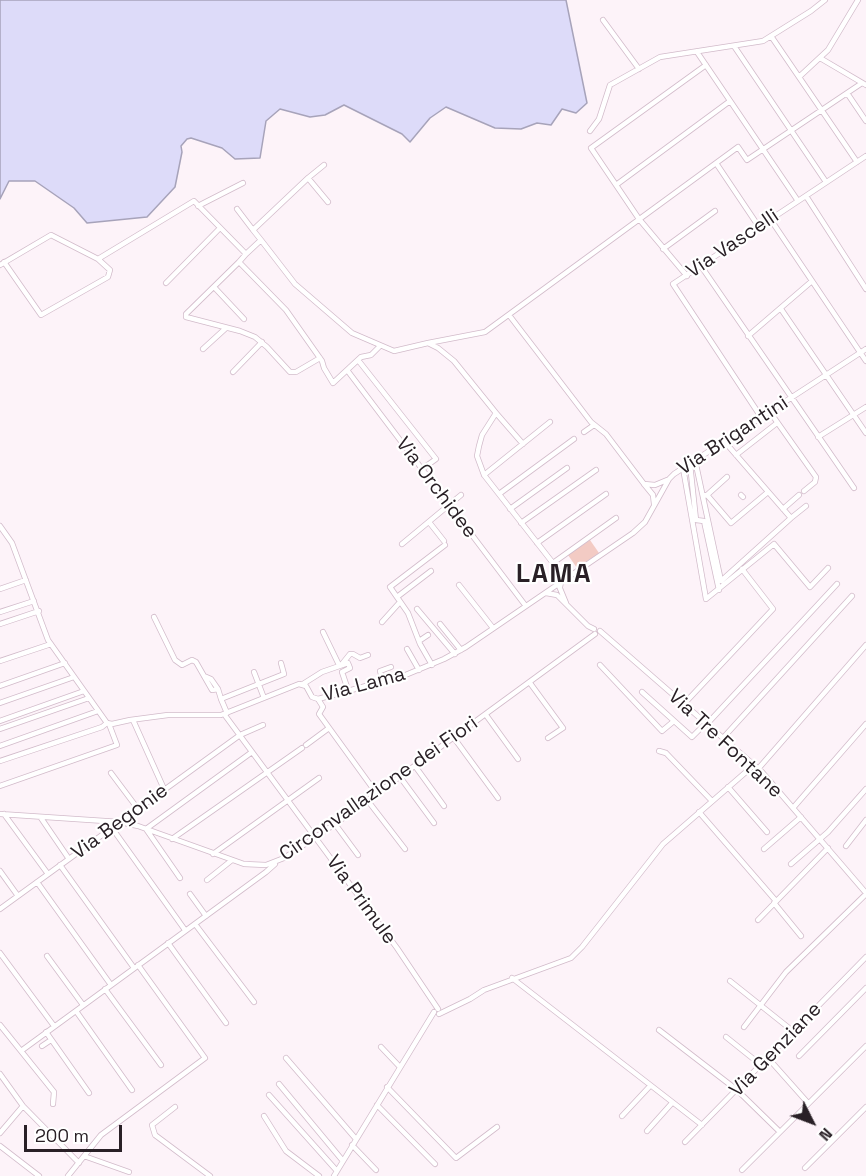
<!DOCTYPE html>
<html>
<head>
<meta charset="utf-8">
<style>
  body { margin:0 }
  #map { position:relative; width:866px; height:1176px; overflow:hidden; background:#fdf3f9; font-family:"Space Grotesk",sans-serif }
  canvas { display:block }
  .north { position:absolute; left:782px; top:1092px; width:60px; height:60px; -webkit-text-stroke:4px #fff; paint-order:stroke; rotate:132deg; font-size:16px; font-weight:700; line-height:24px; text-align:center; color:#292026 }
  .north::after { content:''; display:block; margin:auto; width:21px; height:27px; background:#292026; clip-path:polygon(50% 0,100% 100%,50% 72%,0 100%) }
  .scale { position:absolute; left:24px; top:1125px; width:98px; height:27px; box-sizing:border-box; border:3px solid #292026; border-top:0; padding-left:8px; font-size:18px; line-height:21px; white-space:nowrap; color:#292026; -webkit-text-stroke:4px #fff; paint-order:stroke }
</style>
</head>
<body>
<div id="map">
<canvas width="866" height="1176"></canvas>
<div class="north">N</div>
<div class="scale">200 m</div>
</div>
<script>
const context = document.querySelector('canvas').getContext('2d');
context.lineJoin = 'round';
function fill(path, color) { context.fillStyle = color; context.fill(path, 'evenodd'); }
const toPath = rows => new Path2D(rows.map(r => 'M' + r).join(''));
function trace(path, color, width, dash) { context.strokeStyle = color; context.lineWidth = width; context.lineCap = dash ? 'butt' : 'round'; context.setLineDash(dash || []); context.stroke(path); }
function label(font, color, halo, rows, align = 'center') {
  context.font = font + ' "Space Grotesk",sans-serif'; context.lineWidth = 4.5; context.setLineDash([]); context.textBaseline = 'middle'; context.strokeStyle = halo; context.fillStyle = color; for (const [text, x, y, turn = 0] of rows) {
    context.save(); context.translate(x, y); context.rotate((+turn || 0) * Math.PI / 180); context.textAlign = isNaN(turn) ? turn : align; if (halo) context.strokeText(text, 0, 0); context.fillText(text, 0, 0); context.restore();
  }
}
fill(toPath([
  [590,540,599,553,577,568,568,555]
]), '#f3cbc4');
const water = toPath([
  [0,0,566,0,587,103,576,113,562,109,551,125,537,123,521,129,495,128,446,107,430,118,410,142,402,134,344,105,325,115,310,117,280,109,266,121,260,158,235,159,222,148,191,138,187,139,181,146,182,152,175,187,147,217,87,223,74,208,35,181,9,181,0,199,0,0]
]);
fill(water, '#dddbf9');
trace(water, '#a7a3ba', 1.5);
const minor = toPath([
  [603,20,639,69],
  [771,36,857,162],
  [734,46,826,182],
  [697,52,798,201],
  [820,58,866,85],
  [799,77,828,50,858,0],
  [847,93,866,121],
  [590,131,599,119,610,85,660,57,763,41,811,11,825,0],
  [716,163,759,227],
  [308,178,324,165],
  [616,185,730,101],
  [806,196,866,289],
  [198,206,243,183],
  [237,209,253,230],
  [771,220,866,361],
  [261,240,253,230,308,178,328,202],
  [663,249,715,211],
  [246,254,239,262,286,310,322,361,324,368,333,383,361,357,371,355,380,346],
  [4,262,41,315,108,277,110,270,98,259],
  [239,262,186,314,186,317,240,331,255,337,267,347,290,372,296,372,320,358],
  [0,265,51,235,98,259,194,201,246,254,261,240,295,284,352,333,394,351,428,343,438,348,454,361,496,413,482,435,479,446,477,456,484,475,560,572,562,577,560,587],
  [701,266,854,488],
  [687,276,639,219,591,148,706,65],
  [166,283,220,228],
  [214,287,244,319],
  [781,309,866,433],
  [509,315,591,422,606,434,644,484,653,495,654,504],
  [748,336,812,281],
  [428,343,485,332,738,147,747,160,862,83],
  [203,349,226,328],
  [358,360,436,459,422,469],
  [347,370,525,605],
  [233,372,262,342],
  [770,412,816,477,815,482,804,491],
  [496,413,523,444],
  [761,417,673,284,866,156],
  [584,432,594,425],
  [818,437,866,407],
  [736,455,777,423],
  [695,460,721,581,791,518,724,441],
  [690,464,696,520,704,521,719,590],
  [683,468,706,599,774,544,810,587,828,568],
  [484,475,550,422],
  [644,484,655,485,667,480],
  [499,494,574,439],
  [707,495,727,477],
  [741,495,743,497],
  [703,496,707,495,731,523,768,492],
  [510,509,567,468],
  [783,509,799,495],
  [791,518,806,506],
  [429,522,444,541],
  [521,523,596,470],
  [0,526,12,543,48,640,107,723,112,724,130,720,168,715,221,715,299,684,306,686,312,697,318,699,403,676,444,659,466,647,633,533,645,522,669,479,674,474,866,349],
  [537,543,606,494],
  [402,544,461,495],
  [553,563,616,518],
  [459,585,493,628],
  [559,586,566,603],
  [0,589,26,580],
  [546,593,557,595,588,626,594,629],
  [397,597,431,571],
  [417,609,455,654],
  [0,612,34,601],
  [154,617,175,660,182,665,192,660,196,662,212,690,218,689,221,699],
  [382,622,400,602],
  [0,624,39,611],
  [440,624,461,650],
  [600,631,762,772,866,893],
  [323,632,339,665],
  [419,641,428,635],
  [407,649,419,670],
  [0,661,51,644],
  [342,664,350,654,353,654,360,658,368,655],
  [432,665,420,644,408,613,390,587,445,545],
  [600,665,662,731,674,721],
  [254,672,264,698],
  [204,676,211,679,218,689],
  [383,682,380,671,391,667],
  [530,683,563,728,548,738],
  [303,684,322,672,348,663,350,668,342,672,348,690],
  [0,686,65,663],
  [642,692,692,737,706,723],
  [318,699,323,707,319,714,377,794],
  [0,703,74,677],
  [683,705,773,609,742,569],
  [227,713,221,699,284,674,281,663],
  [224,714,397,948,438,1009],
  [486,715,518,759],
  [133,720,164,789],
  [0,721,84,691],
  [707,724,837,584],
  [0,729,89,698],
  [454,738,498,798],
  [723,738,852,596],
  [306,745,329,728],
  [0,746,98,711],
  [659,751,666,753,712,801],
  [0,761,102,727,107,723],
  [415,766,444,806],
  [758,769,866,645],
  [111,773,138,809],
  [400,777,434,823],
  [0,786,117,745,109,724],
  [728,787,767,832],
  [368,801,405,849],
  [793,808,866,724],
  [699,812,776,901],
  [0,814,120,822,138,826,244,864,266,865,284,858,335,824,595,634],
  [4,814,48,874],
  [41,818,69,859],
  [335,824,358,855],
  [112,828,185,930],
  [172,839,302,748],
  [846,846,866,820],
  [764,849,801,817],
  [213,854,319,778],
  [791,864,828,832,866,789],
  [60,865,134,968],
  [0,871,18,896],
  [180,878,146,829,252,752],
  [207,880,232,860],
  [37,882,111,985],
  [190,894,206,916],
  [774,903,801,936],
  [0,909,240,735,263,725],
  [758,920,828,848],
  [195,924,254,1002],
  [168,943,226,1023],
  [0,953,54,1026],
  [47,956,83,1005],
  [512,978,702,1125],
  [730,981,794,1032],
  [105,989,161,1065],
  [76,1011,132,1090],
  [439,1014,470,999,484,990,571,958,582,947,663,844,754,765],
  [0,1025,54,1092,53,1104],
  [744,1027,786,972,866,894],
  [659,1030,737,1090,780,1132],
  [46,1032,89,1093],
  [726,1037,761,1065],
  [42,1046,51,1040],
  [381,1047,399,1066],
  [21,1051,266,872,275,864],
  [799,1056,866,988],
  [286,1058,356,1139],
  [768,1058,808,1103],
  [0,1074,23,1106,79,1163],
  [279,1084,343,1161],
  [387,1087,456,1158,497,1127],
  [269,1095,337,1171],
  [377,1105,435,1164],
  [175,1107,152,1125,155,1135,210,1176],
  [264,1116,286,1151,319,1176],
  [622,1116,650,1086],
  [647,1131,672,1103],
  [0,1133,23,1106],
  [685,1142,866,957],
  [352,1145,376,1170],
  [0,1146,39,1176],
  [84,1156,129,1172],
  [805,1168,866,1107],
  [742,1170,866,1046],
  [68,1176,101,1135,205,1058,138,965],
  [334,1176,434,1012]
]);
trace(minor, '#d2bbca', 6);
trace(minor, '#fff', 4.5);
label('20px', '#292026', '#fff', [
  ["Via Vascelli",733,244,-34],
  ["Via Brigantini",733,436,-33],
  ["Via Orchidee",436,488,53],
  ["Via Lama",364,685,-15],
  ["Via Tre Fontane",725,744,43],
  ["Circonvallazione dei Fiori",379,789,-35],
  ["Via Begonie",120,822,-36],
  ["Via Primule",361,900,54],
  ["Via Genziane",776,1050,-46]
]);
context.letterSpacing = '1.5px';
label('bold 26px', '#292026', '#fff', [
  ["LAMA",554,575]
]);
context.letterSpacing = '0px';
</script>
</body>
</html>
